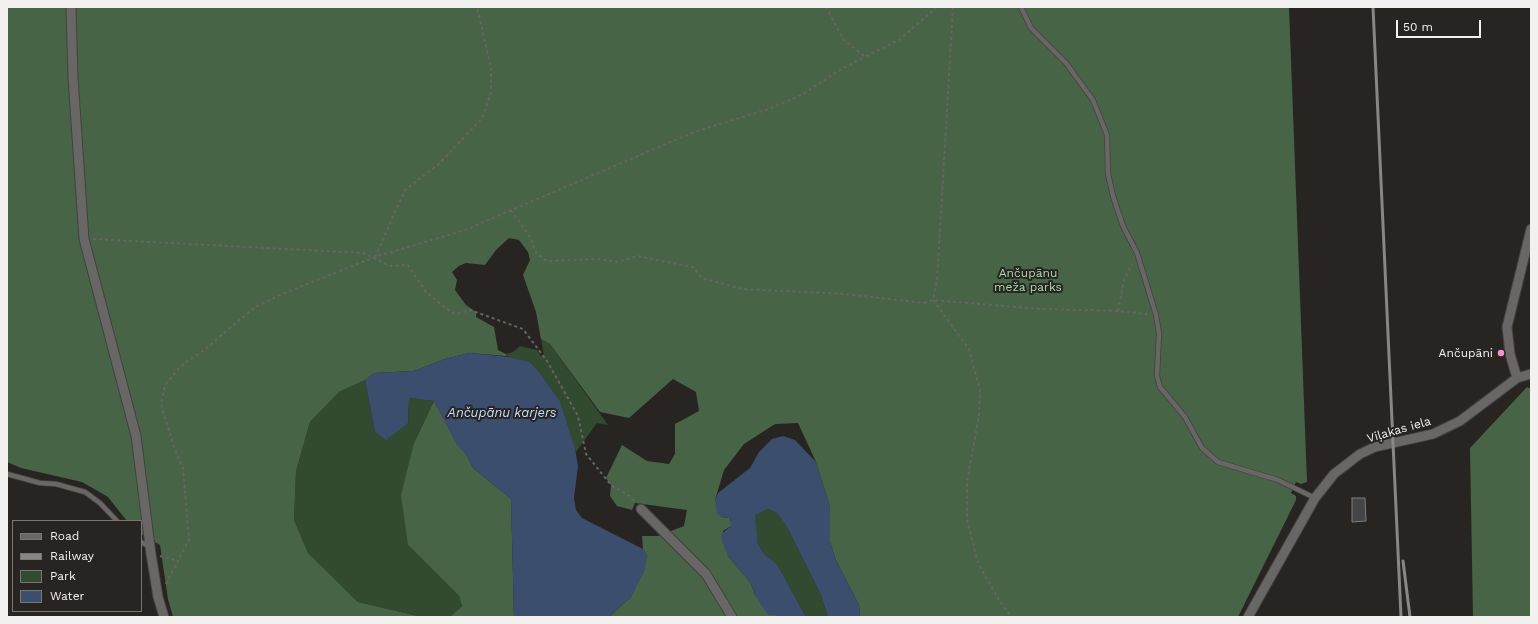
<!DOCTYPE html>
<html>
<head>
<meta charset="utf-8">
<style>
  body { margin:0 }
  #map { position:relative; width:1538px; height:624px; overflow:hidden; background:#272422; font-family:"Work Sans",sans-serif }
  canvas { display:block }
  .frame { position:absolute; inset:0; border:8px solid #f3f1f0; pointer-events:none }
  .legend { position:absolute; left:12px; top:520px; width:130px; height:92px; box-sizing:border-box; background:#272422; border:1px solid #797674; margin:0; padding:5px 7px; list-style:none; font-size:12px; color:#f3f1f0 }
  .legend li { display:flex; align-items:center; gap:8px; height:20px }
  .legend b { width:20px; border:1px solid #797674 }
  .scale { position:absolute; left:1396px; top:20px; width:85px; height:18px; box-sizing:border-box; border:2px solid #f3f1f0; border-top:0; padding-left:5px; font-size:12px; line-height:14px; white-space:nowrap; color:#f3f1f0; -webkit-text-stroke:3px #272422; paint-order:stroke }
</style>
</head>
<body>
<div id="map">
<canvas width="1538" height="624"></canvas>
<div class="frame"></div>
<ul class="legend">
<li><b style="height:5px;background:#686766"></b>Road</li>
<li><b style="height:5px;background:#898785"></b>Railway</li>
<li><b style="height:11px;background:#314a30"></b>Park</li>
<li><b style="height:11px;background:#3c4e6d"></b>Water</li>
</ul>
<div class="scale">50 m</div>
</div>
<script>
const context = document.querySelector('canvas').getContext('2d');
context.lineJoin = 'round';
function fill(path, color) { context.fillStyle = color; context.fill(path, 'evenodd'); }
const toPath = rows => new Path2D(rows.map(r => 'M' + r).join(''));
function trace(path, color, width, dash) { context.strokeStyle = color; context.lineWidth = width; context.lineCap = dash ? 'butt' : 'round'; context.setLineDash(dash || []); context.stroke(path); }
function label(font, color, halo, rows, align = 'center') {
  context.font = font + ' "Work Sans",sans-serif'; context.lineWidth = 4; context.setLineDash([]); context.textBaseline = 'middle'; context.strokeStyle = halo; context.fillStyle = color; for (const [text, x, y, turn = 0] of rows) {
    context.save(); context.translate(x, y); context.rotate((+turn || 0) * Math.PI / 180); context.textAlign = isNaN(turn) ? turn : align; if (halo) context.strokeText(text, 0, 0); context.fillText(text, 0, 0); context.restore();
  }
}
fill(toPath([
  [541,339,550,344,608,425,597,423,576,452,560,401,540,373,530,362,506,356,506,354,513,352,520,346,537,350,541,356,544,356],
  [365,380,375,432,408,423,409,398,434,401,414,443,408,545,459,596,462,606,450,617,422,617,358,602,308,553,294,520,296,471,310,422,339,392],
  [768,509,777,513,787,527,821,595,828,617,806,617,777,564,765,555,758,544,754,515]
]), '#314a30');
fill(toPath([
  [7,7,1289,7,1307,482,1301,484,1296,482,1291,493,1296,496,1296,500,1238,617,860,617,859,605,836,560,830,542,830,507,816,462,798,423,775,424,744,444,724,470,715,500,721,517,729,518,731,522,731,526,723,531,728,556,750,582,755,595,778,617,609,617,631,597,647,556,643,549,642,536,658,536,684,526,687,510,635,503,632,510,617,506,610,496,611,485,606,478,622,445,647,461,669,464,675,454,675,424,699,411,696,392,673,379,629,418,600,412,550,344,541,339,536,312,523,275,530,260,528,252,519,240,509,238,496,250,485,265,466,263,459,266,452,272,457,280,455,290,466,305,476,312,476,317,494,327,498,350,506,354,506,356,469,353,445,359,414,371,374,373,365,380,339,392,310,422,296,471,294,520,308,553,358,602,422,617,173,617,168,599,160,545,141,534,141,521,127,521,108,497,82,482,21,468,7,462],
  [1527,387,1531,389,1531,617,1473,617,1470,448],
  [434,401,457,444,466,454,473,468,511,499,514,617,450,617,462,606,459,596,408,545,401,495,414,443]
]), '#486447');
fill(toPath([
  [469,353,510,357,530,362,540,373,560,401,575,448,578,466,574,498,576,510,582,518,643,549,647,556,645,570,631,597,609,617,514,617,511,499,473,468,466,454,457,445,434,401,409,398,408,423,386,440,375,432,365,380,374,373,414,371,445,359],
  [783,436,795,440,816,462,830,507,830,542,836,560,859,605,860,617,828,617,821,595,787,527,777,513,768,509,755,515,758,544,765,555,777,564,806,617,778,617,776,615,768,615,755,595,750,582,728,556,722,542,721,534,731,526,731,522,729,518,721,517,717,514,715,500,718,493,750,468,759,452,772,439]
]), '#3c4e6d');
const building = toPath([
  [1352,498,1365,498,1366,521,1352,522,1352,498]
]);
fill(building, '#454447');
trace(building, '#7e7c80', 1);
const service = toPath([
  [1021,7,1031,28,1066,63,1093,100,1107,135,1108,174,1113,196,1123,226,1137,253,1156,315,1159,333,1157,376,1160,387,1185,417,1202,448,1218,462,1278,480,1315,498],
  [7,474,40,483,56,484,85,492,100,503,117,521],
  [141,542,150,547]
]);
const minor = toPath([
  [71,7,73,78,84,239,136,436,151,554,158,597,164,617],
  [1517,378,1510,354,1507,327,1531,229],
  [641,509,706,574,732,617],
  [1248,617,1315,498,1334,474,1360,454,1375,447,1433,434,1460,421,1517,378,1531,374]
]);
trace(service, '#44413f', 6);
trace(minor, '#44413f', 11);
trace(toPath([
  [826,7,843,39,865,57,899,40,937,7],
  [953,7,937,281,933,300,969,349,980,390,979,415,967,482,967,520,978,563,999,600,1011,617],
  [511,210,530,237,536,253,547,261,598,259,619,262,637,256,693,267,702,278,742,289,845,294,924,303,933,300,1041,309,1118,311,1147,314],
  [93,239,363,253,390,266,408,265,426,292,452,313,457,314,470,310,523,329,547,361,578,416,586,454,611,485,631,497,635,502],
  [375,257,405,190,439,164,483,117,491,92,491,68,477,7],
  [1118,311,1124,280,1132,264],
  [160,556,178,561],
  [166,584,189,539,183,468,174,447,161,404,165,385,181,366,204,350,255,307,282,294,375,257,465,230,694,132,769,109,803,94,840,70,865,57]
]), '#676563', 2, [3, 3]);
trace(service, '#686766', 4.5);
trace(minor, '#686766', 9);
trace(toPath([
  [1373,7,1401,617],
  [1403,561,1410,617]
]), '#898785', 3);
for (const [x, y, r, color] of [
  [1501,353,4,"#f790ce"]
]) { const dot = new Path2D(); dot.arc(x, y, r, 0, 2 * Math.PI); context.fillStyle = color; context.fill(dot); trace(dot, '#272422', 1.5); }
label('12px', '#aadba8', '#272422', [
  ["Ančupānu",1028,273],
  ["meža parks",1028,287]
]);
label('12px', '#f3f1f0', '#272422', [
  ["Ančupāni",1493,353]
], 'right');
label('12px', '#f3f1f0', '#272422', [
  ["Viļakas iela",1399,430,-16]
]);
label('italic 13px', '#c9ddff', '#272422', [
  ["Ančupānu karjers",502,413]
]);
</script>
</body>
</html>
